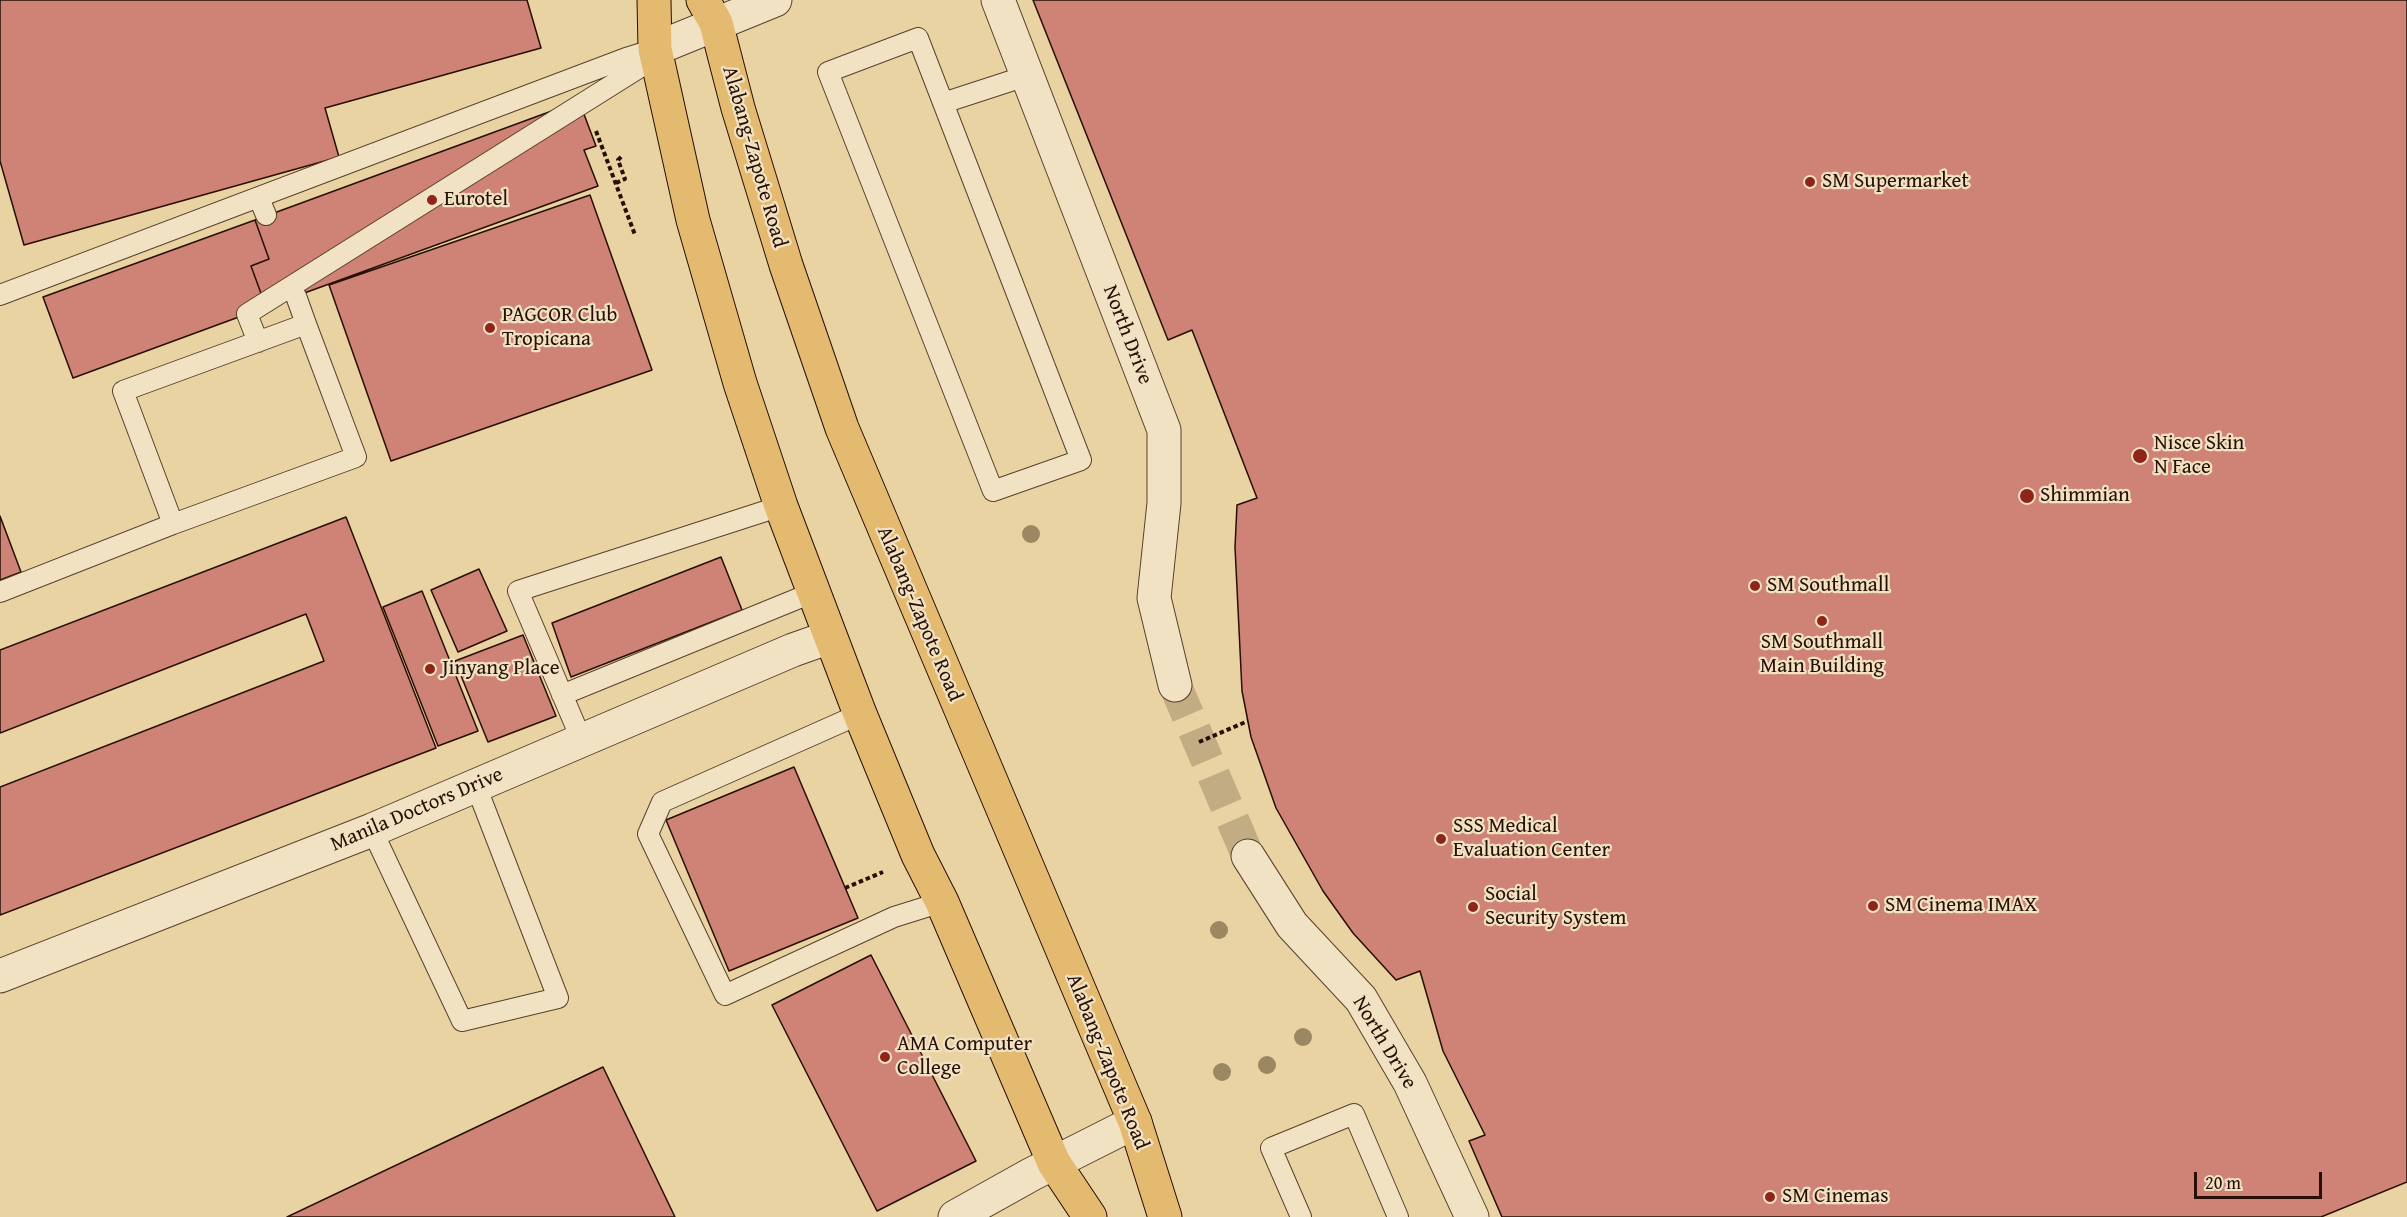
<!DOCTYPE html>
<html>
<head>
<meta charset="utf-8">
<style>
  body { margin:0 }
  #map { position:relative; width:2407px; height:1217px; overflow:hidden; background:#e9d3a2; font-family:"Gentium Book Plus",serif }
  canvas { display:block }
  .scale { position:absolute; left:2194px; top:1172px; width:128px; height:27px; box-sizing:border-box; border:3px solid #270f05; border-top:0; padding-left:8px; font-size:18px; line-height:21px; white-space:nowrap; color:#270f05; -webkit-text-stroke:4px #f1e2c3; paint-order:stroke }
</style>
</head>
<body>
<div id="map">
<canvas width="2407" height="1217"></canvas>
<div class="scale">20 m</div>
</div>
<script>
const context = document.querySelector('canvas').getContext('2d');
context.lineJoin = 'round';
function fill(path, color) { context.fillStyle = color; context.fill(path, 'evenodd'); }
const toPath = rows => new Path2D(rows.map(r => 'M' + r).join(''));
function trace(path, color, width, dash) { context.strokeStyle = color; context.lineWidth = width; context.lineCap = dash ? 'butt' : 'round'; context.setLineDash(dash || []); context.stroke(path); }
function label(font, color, halo, rows, align = 'center') {
  context.font = font + ' "Gentium Book Plus",serif'; context.lineWidth = 4.5; context.setLineDash([]); context.textBaseline = 'middle'; context.strokeStyle = halo; context.fillStyle = color; for (const [text, x, y, turn = 0] of rows) {
    context.save(); context.translate(x, y); context.rotate((+turn || 0) * Math.PI / 180); context.textAlign = isNaN(turn) ? turn : align; if (halo) context.strokeText(text, 0, 0); context.fillText(text, 0, 0); context.restore();
  }
}
const building = toPath([
  [0,0,527,0,541,48,325,108,339,157,24,245,0,161,0,0],
  [1033,0,2407,0,2407,1182,2321,1217,1502,1217,1469,1141,1485,1135,1443,1051,1420,971,1396,980,1353,933,1323,891,1276,808,1251,737,1242,691,1235,547,1237,505,1257,498,1192,330,1168,340,1033,0],
  [579,101,596,146,584,150,598,186,266,307,251,266,269,259,255,220,579,101],
  [590,195,652,370,391,461,329,285,590,195],
  [255,220,269,259,251,266,266,307,73,378,43,297,255,220],
  [0,516,21,572,0,580,0,516],
  [346,517,436,748,0,915,0,787,324,661,306,614,0,733,0,650,346,517],
  [721,557,742,610,571,677,552,623,721,557],
  [479,569,507,631,458,652,431,590,479,569],
  [422,591,478,731,438,746,383,607,422,591],
  [523,635,556,716,488,742,455,661,523,635],
  [794,767,858,918,729,971,666,820,794,767],
  [871,955,976,1161,877,1211,772,1005,871,955],
  [603,1067,675,1217,287,1217,603,1067]
]);
fill(building, '#cf8276');
trace(building, '#270f05', 1.5);
trace(toPath([
  [1175,685,1248,856]
]), '#c2ac83', 33, [33, 16]);
const lane = toPath([
  [918,38,1081,460,993,491,828,72,918,38],
  [943,103,1026,76],
  [259,198,266,215],
  [0,295,626,58,655,49],
  [296,296,306,324,356,457,173,524,123,391,306,324],
  [258,342,247,314,658,56],
  [0,592,173,524],
  [562,695,814,592],
  [860,714,662,802,648,834,725,995,894,917,942,902],
  [582,741,518,591,781,506],
  [372,830,462,1021,558,998,476,786],
  [1301,1217,1271,1148,1354,1114,1398,1217]
]);
const street = toPath([
  [998,0,1164,430,1164,503,1154,598,1175,685],
  [655,49,775,0],
  [1248,856,1292,925,1361,999,1410,1083,1472,1217],
  [0,976,372,830,793,650,830,637],
  [955,1217,1032,1174,1135,1122]
]);
const highway = toPath([
  [654,0,655,49,693,220,740,383,781,506,860,714,918,855,942,902,1054,1163,1090,1217],
  [703,0,716,23,738,108,786,265,842,428,1135,1122,1165,1217]
]);
trace(lane, '#58402c', 22);
trace(street, '#58402c', 35);
trace(highway, '#270f05', 35);
trace(toPath([
  [596,131,635,235],
  [616,183,625,179,618,160,623,155],
  [1199,742,1248,721],
  [845,888,883,872]
]), '#270f05', 4, [4.5, 3]);
trace(lane, '#f1e2c3', 20);
trace(street, '#f1e2c3', 33);
trace(highway, '#e4ba71', 33);
context.fillStyle = '#9b8863';
for (const [x, y] of [
  [1031,534],
  [1219,930],
  [1303,1037],
  [1267,1065],
  [1222,1072]
]) { context.beginPath(); context.arc(x, y, 9, 0, 2 * Math.PI); context.fill(); }
for (const [x, y, r, color] of [
  [1810,182,6,"#8f2418"],
  [432,200,6,"#8f2418"],
  [490,328,6,"#8f2418"],
  [2140,456,8,"#8f2418"],
  [2027,496,8,"#8f2418"],
  [1755,586,6,"#8f2418"],
  [1822,621,6,"#8f2418"],
  [430,669,6,"#8f2418"],
  [1441,839,6,"#8f2418"],
  [1873,906,6,"#8f2418"],
  [1473,907,6,"#8f2418"],
  [885,1057,6,"#8f2418"],
  [1770,1197,6,"#8f2418"]
]) { const dot = new Path2D(); dot.arc(x, y, r, 0, 2 * Math.PI); context.fillStyle = color; context.fill(dot); trace(dot, '#f1e2c3', 2); }
label('21px', '#270f05', '#f1e2c3', [
  ["Alabang-Zapote Road",754,157,74],
  ["North Drive",1127,335,69],
  ["Alabang-Zapote Road",919,614,67],
  ["Manila Doctors Drive",417,810,-23],
  ["North Drive",1384,1043,59],
  ["Alabang-Zapote Road",1107,1062,68]
]);
label('21px', '#270f05', '#f1e2c3', [
  ["SM Supermarket",1822,182],
  ["Eurotel",444,200],
  ["PAGCOR Club",502,316],
  ["Tropicana",502,340],
  ["Nisce Skin",2154,444],
  ["N Face",2154,468],
  ["Shimmian",2040,496],
  ["SM Southmall",1767,586],
  ["SM Southmall",1822,643,"center"],
  ["Main Building",1822,667,"center"],
  ["Jinyang Place",442,669],
  ["SSS Medical",1453,827],
  ["Evaluation Center",1453,851],
  ["Social",1485,895],
  ["Security System",1485,919],
  ["SM Cinema IMAX",1885,906],
  ["AMA Computer",897,1045],
  ["College",897,1069],
  ["SM Cinemas",1782,1197]
], 'left');
</script>
</body>
</html>
